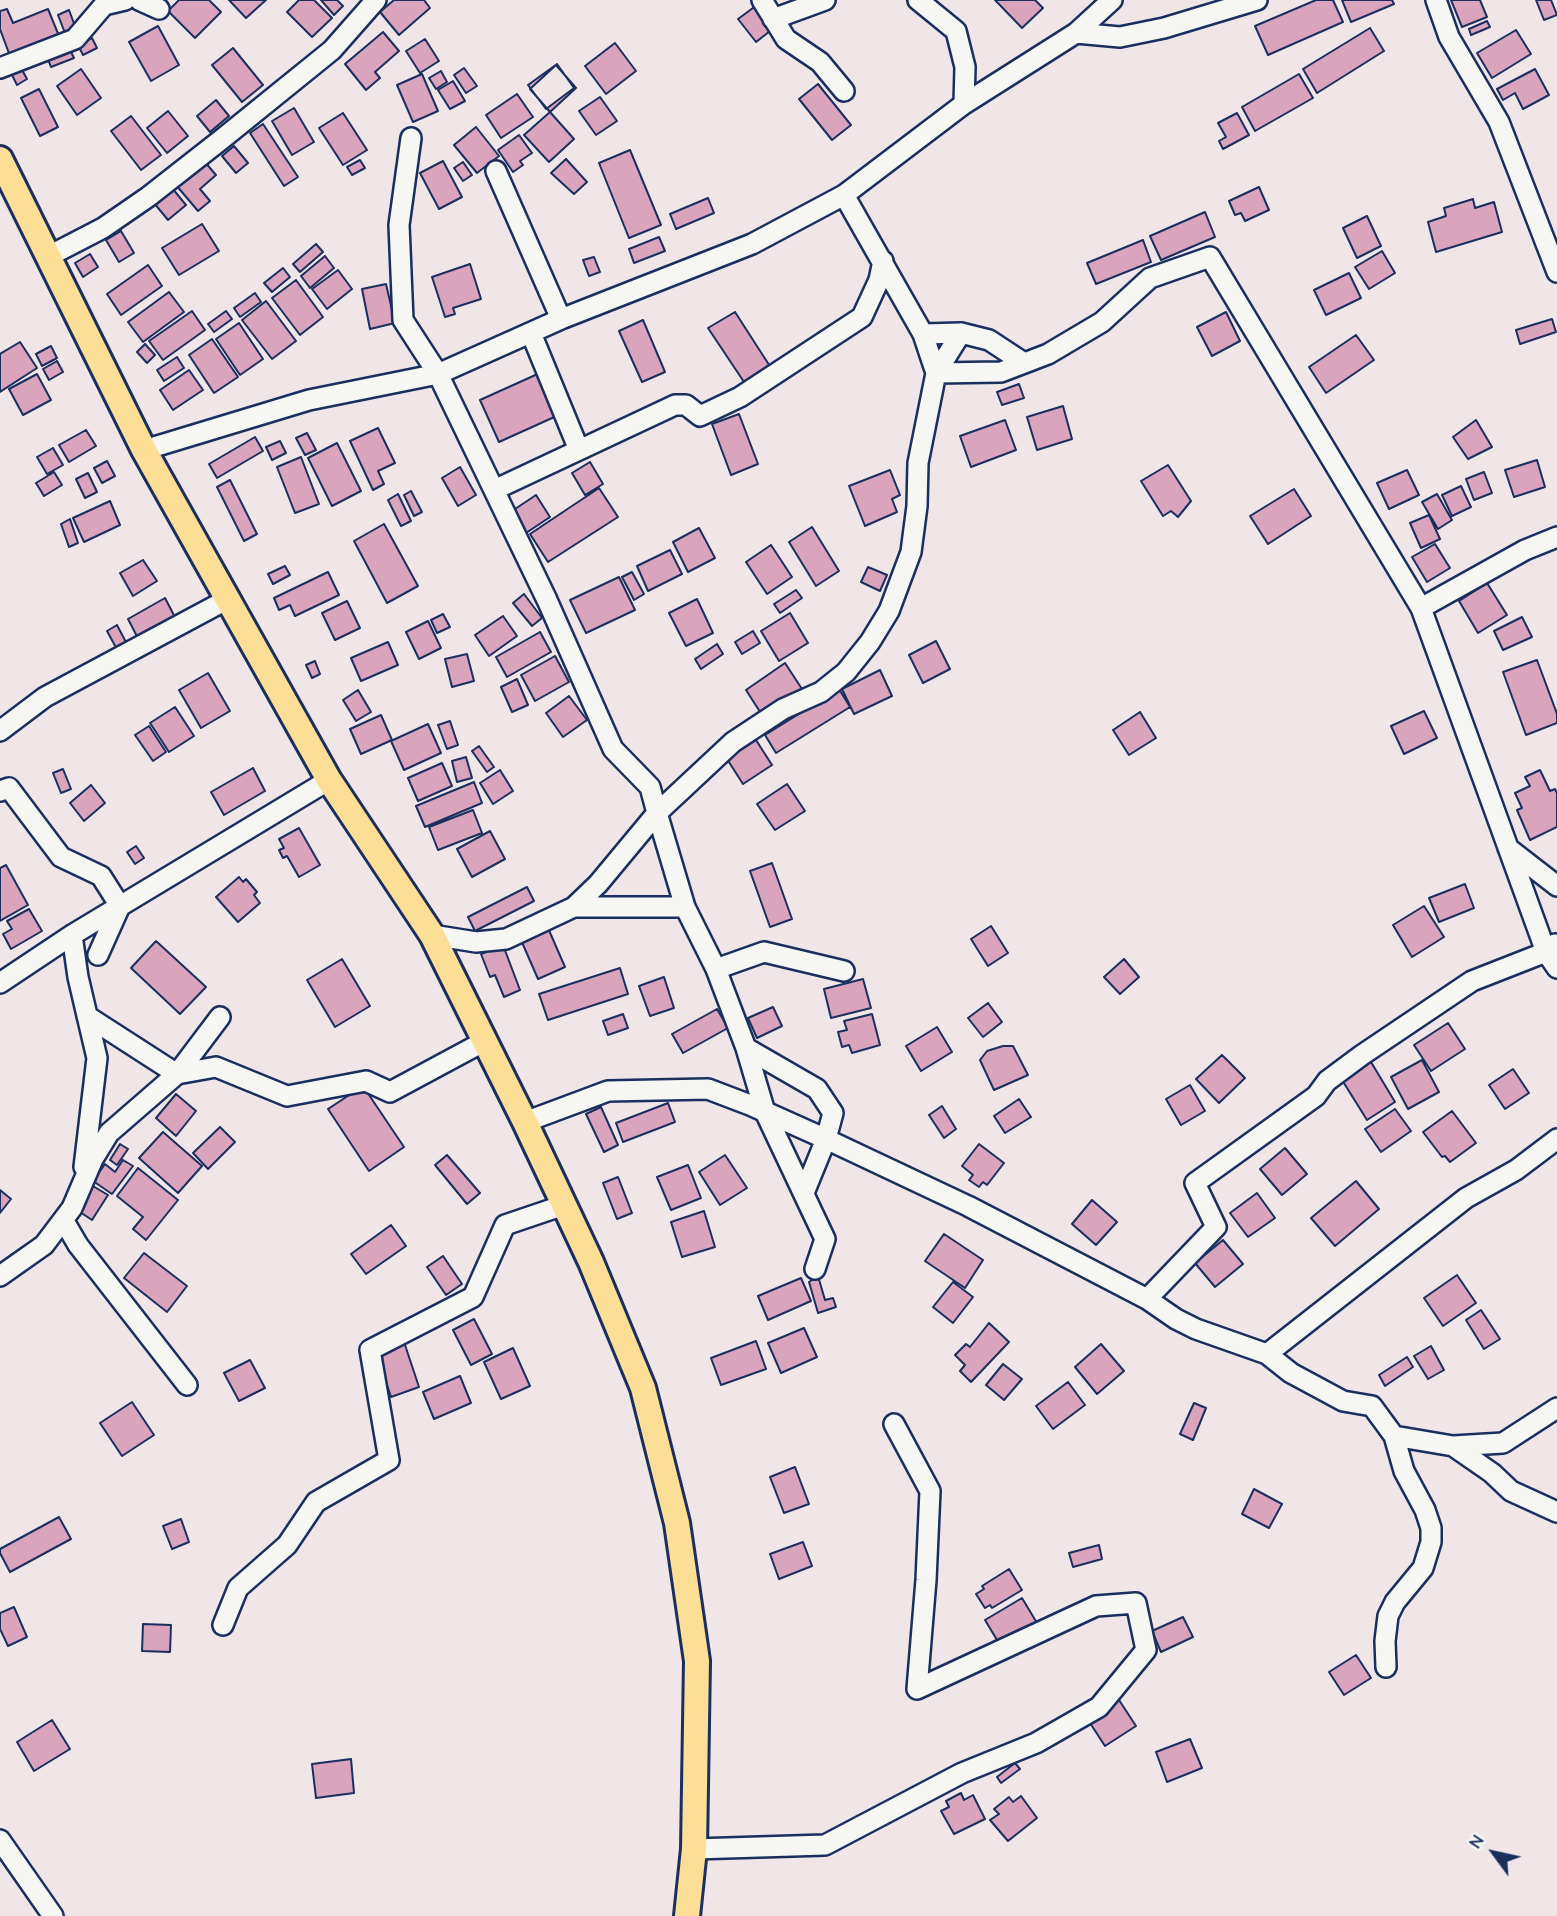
<!DOCTYPE html>
<html>
<head>
<meta charset="utf-8">
<style>
  body { margin:0 }
  #map { position:relative; width:1557px; height:1916px; overflow:hidden; background:#f0e6e7; font-family:"Comic Neue",sans-serif }
  canvas { display:block }
  .north { position:absolute; left:1459px; top:1818px; width:70px; height:70px; -webkit-text-stroke:5px #f6f6f2; paint-order:stroke; rotate:303deg; font-size:19px; font-weight:700; line-height:28px; text-align:center; color:#1b2f5e }
  .north::after { content:''; display:block; margin:auto; width:24px; height:32px; background:#1b2f5e; clip-path:polygon(50% 0,100% 100%,50% 72%,0 100%) }
</style>
</head>
<body>
<div id="map">
<canvas width="1557" height="1916"></canvas>
<div class="north">N</div>
</div>
<script>
const context = document.querySelector('canvas').getContext('2d');
context.lineJoin = 'round';
function fill(path, color) { context.fillStyle = color; context.fill(path, 'evenodd'); }
const toPath = rows => new Path2D(rows.map(r => 'M' + r).join(''));
function trace(path, color, width, dash) { context.strokeStyle = color; context.lineWidth = width; context.lineCap = dash ? 'butt' : 'round'; context.setLineDash(dash || []); context.stroke(path); }
const building = toPath([
  [179,0,209,0,221,12,195,38,168,11,179,0],
  [229,0,266,0,246,18,229,0],
  [299,0,314,0,332,18,312,37,287,12,299,0],
  [321,0,337,0,343,6,334,15,321,0],
  [394,0,424,0,430,8,399,35,380,12,394,0],
  [995,0,1035,0,1043,8,1022,28,995,0],
  [1316,0,1333,0,1343,22,1268,55,1255,26,1316,0],
  [1342,0,1392,0,1394,4,1351,22,1342,0],
  [1451,0,1480,0,1487,17,1462,27,1451,0],
  [1536,0,1551,0,1557,15,1544,20,1536,0],
  [757,5,774,28,756,42,738,19,757,5],
  [7,9,13,23,48,9,59,36,10,56,0,29,0,11,7,9],
  [69,10,76,29,65,33,58,15,69,10],
  [1487,21,1490,27,1471,35,1469,29,1487,21],
  [158,26,179,65,151,81,129,42,158,26],
  [1370,28,1384,51,1317,93,1303,69,1370,28],
  [1516,30,1531,54,1492,78,1477,53,1516,30],
  [383,32,399,51,375,72,380,78,366,90,345,64,383,32],
  [92,38,97,48,83,55,78,45,92,38],
  [425,39,439,61,420,73,406,51,425,39],
  [615,43,636,71,606,94,585,66,615,43],
  [69,48,74,58,51,67,47,57,69,48],
  [233,48,263,85,242,102,212,65,233,48],
  [557,64,574,88,546,109,528,85,557,64],
  [556,65,576,88,550,112,530,89,556,65],
  [21,68,27,79,17,85,11,73,21,68],
  [464,68,477,86,466,93,454,75,464,68],
  [81,69,101,98,77,115,57,86,81,69],
  [1535,69,1549,95,1523,109,1515,93,1503,100,1497,89,1535,69],
  [441,71,447,82,436,89,429,78,441,71],
  [422,74,438,111,413,122,397,85,422,74],
  [1299,74,1313,98,1255,131,1242,107,1299,74],
  [453,81,465,101,450,109,438,90,453,81],
  [818,84,851,125,832,140,799,99,818,84],
  [39,89,58,127,40,136,21,98,39,89],
  [517,94,533,117,501,138,486,115,517,94],
  [600,97,617,121,596,135,579,111,600,97],
  [216,100,229,116,210,132,197,116,216,100],
  [294,108,314,142,292,155,272,121,294,108],
  [168,111,188,136,167,153,147,128,168,111],
  [550,112,574,139,549,162,524,135,550,112],
  [343,113,367,150,343,165,319,128,343,113],
  [1237,113,1249,135,1223,149,1219,141,1226,137,1218,123,1237,113],
  [131,116,161,155,141,170,111,131,131,116],
  [263,124,298,177,284,186,250,133,263,124],
  [476,127,499,156,477,173,454,145,476,127],
  [519,135,532,153,520,161,523,165,513,172,498,150,519,135],
  [234,146,248,163,236,173,222,156,234,146],
  [630,150,661,225,629,238,599,163,630,150],
  [566,159,587,182,574,194,551,173,566,159],
  [360,160,365,168,352,175,347,167,360,160],
  [204,161,216,175,200,189,210,201,198,211,176,185,204,161],
  [443,161,462,197,439,209,420,173,443,161],
  [463,162,472,175,463,181,454,168,463,162],
  [1259,187,1269,210,1245,221,1241,213,1235,215,1229,201,1259,187],
  [172,188,186,205,168,220,154,203,172,188],
  [708,198,714,213,676,229,670,214,708,198],
  [1473,199,1475,208,1494,202,1502,232,1436,252,1428,222,1446,216,1444,208,1473,199],
  [1205,212,1215,237,1161,260,1150,236,1205,212],
  [1367,216,1381,246,1357,258,1343,228,1367,216],
  [202,224,219,251,179,275,162,248,202,224],
  [121,231,134,253,119,262,106,240,121,231],
  [659,237,665,251,634,263,629,249,659,237],
  [1143,240,1151,262,1096,284,1087,263,1143,240],
  [316,244,323,252,300,272,293,264,316,244],
  [1382,251,1395,273,1369,289,1355,267,1382,251],
  [90,254,98,267,83,277,75,263,90,254],
  [325,256,334,268,310,288,301,276,325,256],
  [594,257,600,272,589,276,583,260,594,257],
  [470,264,481,299,453,308,455,314,445,317,432,277,470,264],
  [148,265,162,286,121,315,107,294,148,265],
  [283,268,290,277,272,292,264,283,283,268],
  [338,270,352,289,327,309,312,289,338,270],
  [1349,273,1361,298,1326,315,1314,290,1349,273],
  [296,280,323,317,300,335,272,298,296,280],
  [386,284,395,323,370,329,362,289,386,284],
  [169,292,184,312,143,342,128,322,169,292],
  [255,293,261,302,240,317,234,308,255,293],
  [266,301,296,341,272,359,242,320,266,301],
  [192,311,205,330,163,360,149,341,192,311],
  [226,311,232,319,214,332,208,324,226,311],
  [735,312,773,371,746,385,708,328,735,312],
  [1226,312,1240,341,1212,356,1197,327,1226,312],
  [1552,319,1556,332,1520,344,1516,330,1552,319],
  [643,320,665,372,642,382,619,331,643,320],
  [239,323,263,359,240,375,216,339,239,323],
  [1356,335,1374,360,1326,393,1309,367,1356,335],
  [212,339,238,377,214,393,189,355,212,339],
  [20,342,37,368,0,392,0,354,20,342],
  [145,344,155,355,147,363,137,352,145,344],
  [51,346,57,358,42,366,36,354,51,346],
  [177,357,184,368,164,381,157,370,177,357],
  [57,361,63,372,49,380,43,369,57,361],
  [189,370,203,390,173,410,160,390,189,370],
  [542,372,561,414,499,442,480,400,542,372],
  [37,374,51,400,23,415,9,389,37,374],
  [1019,384,1024,398,1002,405,997,392,1019,384],
  [1063,406,1072,439,1037,450,1027,417,1063,406],
  [739,414,758,464,731,475,712,424,739,414],
  [1005,420,1016,450,971,467,960,436,1005,420],
  [1476,420,1492,447,1468,459,1453,437,1476,420],
  [378,428,395,463,378,471,384,484,373,490,350,441,378,428],
  [86,430,96,446,69,462,59,445,86,430],
  [307,433,316,450,305,455,296,438,307,433],
  [255,437,263,451,217,478,209,464,255,437],
  [280,441,286,453,272,460,266,447,280,441],
  [337,443,361,491,332,506,308,458,337,443],
  [53,448,63,465,47,474,37,457,53,448],
  [301,457,319,504,295,513,277,467,301,457],
  [1537,460,1545,487,1514,497,1505,470,1537,460],
  [107,461,115,476,102,483,94,468,107,461],
  [590,462,603,484,585,495,572,473,590,462],
  [1168,465,1191,501,1178,517,1171,511,1163,516,1141,481,1168,465],
  [460,467,476,495,458,506,442,478,460,467],
  [890,470,900,495,892,499,897,512,865,526,849,486,890,470],
  [1407,470,1419,495,1389,509,1377,483,1407,470],
  [54,472,62,485,44,496,36,483,54,472],
  [1484,472,1492,493,1474,500,1466,479,1484,472],
  [88,473,97,492,85,498,76,479,88,473],
  [230,480,257,534,244,541,217,487,230,480],
  [1461,486,1471,507,1452,516,1442,495,1461,486],
  [599,488,618,517,548,562,530,534,599,488],
  [1294,489,1311,516,1268,544,1250,516,1294,489],
  [411,491,422,512,414,516,404,495,411,491],
  [398,494,411,521,401,526,388,500,398,494],
  [1437,494,1452,520,1438,529,1422,502,1437,494],
  [536,495,550,517,526,533,512,511,536,495],
  [110,501,120,525,84,542,73,518,110,501],
  [1429,515,1440,539,1421,548,1410,523,1429,515],
  [70,519,78,543,69,547,61,524,70,519],
  [384,524,418,586,387,603,354,541,384,524],
  [812,527,839,571,816,586,789,542,812,527],
  [699,528,715,558,688,572,673,542,699,528],
  [1435,544,1450,568,1427,582,1412,557,1435,544],
  [771,545,792,577,767,594,746,562,771,545],
  [670,550,682,574,648,591,637,566,670,550],
  [143,560,157,581,133,596,120,573,143,560],
  [285,566,290,575,273,584,268,574,285,566],
  [868,567,887,575,880,591,861,582,868,567],
  [328,572,339,595,295,616,290,605,279,610,274,598,328,572],
  [632,572,644,594,634,600,622,577,632,572],
  [619,577,635,610,586,633,570,600,619,577],
  [1487,583,1507,615,1478,633,1459,601,1487,583],
  [796,590,802,598,780,613,774,604,796,590],
  [524,594,542,618,532,626,513,603,524,594],
  [165,598,178,623,141,644,128,619,165,598],
  [697,599,713,633,686,646,669,613,697,599],
  [347,601,360,628,335,640,322,613,347,601],
  [790,613,808,643,779,661,761,631,790,613],
  [443,614,450,627,437,633,431,620,443,614],
  [503,616,517,636,489,656,475,635,503,616],
  [1522,617,1532,637,1503,650,1494,631,1522,617],
  [428,621,441,648,419,659,406,632,428,621],
  [117,625,129,648,119,653,107,631,117,625],
  [753,631,760,643,742,654,735,642,753,631],
  [540,632,551,652,507,677,496,657,540,632],
  [936,641,950,669,923,683,909,655,936,641],
  [388,642,398,665,361,681,351,658,388,642],
  [717,644,723,654,701,669,695,659,717,644],
  [467,654,474,681,452,687,445,659,467,654],
  [555,656,569,682,535,701,521,675,555,656],
  [1537,660,1557,714,1557,723,1526,735,1503,672,1537,660],
  [315,661,320,674,312,678,306,665,315,661],
  [785,663,802,689,762,715,746,690,785,663],
  [880,670,892,696,854,714,842,689,880,670],
  [208,673,230,711,201,728,179,690,208,673],
  [517,679,528,705,512,712,501,687,517,679],
  [839,689,850,707,776,753,765,735,839,689],
  [358,690,371,712,356,721,343,700,358,690],
  [569,696,587,720,563,737,546,713,569,696],
  [175,707,194,736,169,752,150,723,175,707],
  [1424,711,1437,738,1404,754,1391,726,1424,711],
  [1140,712,1156,738,1129,755,1113,730,1140,712],
  [381,715,392,740,361,754,350,729,381,715],
  [450,721,458,745,447,749,438,725,450,721],
  [428,724,441,753,404,770,391,741,428,724],
  [149,726,166,752,153,761,135,735,149,726],
  [756,740,772,765,743,784,727,759,756,740],
  [479,746,494,767,487,772,472,751,479,746],
  [466,757,472,778,457,782,452,761,466,757],
  [442,763,452,786,418,801,408,778,442,763],
  [253,768,265,791,224,815,211,792,253,768],
  [63,769,71,789,61,793,53,773,63,769],
  [500,770,513,791,493,804,480,783,500,770],
  [1540,770,1550,791,1555,789,1557,793,1557,827,1530,840,1517,810,1522,808,1515,793,1530,786,1525,777,1540,770],
  [474,782,482,803,425,827,416,806,474,782],
  [787,784,805,811,775,830,757,804,787,784],
  [91,785,105,803,84,821,70,803,91,785],
  [473,810,482,833,438,850,429,827,473,810],
  [299,828,320,865,299,877,287,856,283,858,279,850,284,848,279,839,299,828],
  [490,831,505,859,472,877,457,849,490,831],
  [136,846,144,858,135,864,127,852,136,846],
  [772,863,792,919,770,927,750,871,772,863],
  [6,865,28,905,0,921,0,868,6,865],
  [239,877,243,882,246,879,257,892,254,895,260,903,238,922,216,897,239,877],
  [1465,884,1474,908,1439,922,1429,898,1465,884],
  [527,887,534,901,475,931,468,917,527,887],
  [1424,906,1444,937,1412,957,1393,925,1424,906],
  [29,909,42,931,11,949,3,934,12,929,7,921,29,909],
  [991,926,1008,953,988,966,971,939,991,926],
  [548,928,565,967,538,979,521,940,548,928],
  [156,941,206,987,180,1014,131,968,156,941],
  [503,945,520,990,504,997,495,975,490,977,481,954,503,945],
  [342,959,370,1006,335,1027,307,980,342,959],
  [1124,959,1139,977,1120,994,1104,977,1124,959],
  [620,968,628,994,548,1020,539,994,620,968],
  [664,977,674,1008,650,1016,639,986,664,977],
  [863,979,871,1008,831,1018,824,989,863,979],
  [988,1003,1002,1022,983,1037,968,1018,988,1003],
  [773,1007,782,1026,757,1038,748,1018,773,1007],
  [717,1009,728,1028,683,1053,672,1034,717,1009],
  [623,1014,628,1028,608,1035,603,1021,623,1014],
  [872,1014,880,1045,852,1053,849,1045,842,1047,838,1032,847,1030,844,1021,872,1014],
  [1448,1023,1465,1049,1431,1071,1414,1045,1448,1023],
  [937,1027,952,1052,921,1071,906,1046,937,1027],
  [1003,1046,1013,1046,1028,1075,994,1090,980,1060,987,1051,1003,1046],
  [1222,1055,1245,1078,1219,1103,1196,1079,1222,1055],
  [1422,1060,1439,1092,1408,1109,1391,1077,1422,1060],
  [1371,1062,1395,1102,1367,1120,1342,1080,1371,1062],
  [1513,1069,1529,1093,1505,1109,1489,1085,1513,1069],
  [1190,1085,1205,1111,1181,1125,1166,1099,1190,1085],
  [363,1086,404,1147,369,1171,328,1109,363,1086],
  [176,1094,196,1111,176,1136,156,1118,176,1094],
  [1019,1099,1031,1117,1005,1133,994,1116,1019,1099],
  [668,1103,675,1122,623,1142,616,1123,668,1103],
  [942,1106,956,1129,944,1138,929,1115,942,1106],
  [601,1107,618,1145,604,1152,586,1114,601,1107],
  [1395,1109,1411,1131,1381,1152,1365,1129,1395,1109],
  [1452,1111,1476,1143,1450,1162,1445,1156,1442,1157,1423,1132,1452,1111],
  [220,1127,235,1142,208,1169,193,1153,220,1127],
  [163,1132,202,1166,178,1193,139,1158,163,1132],
  [120,1144,128,1149,117,1165,110,1160,120,1144],
  [979,1144,1004,1163,987,1185,983,1182,979,1187,969,1180,973,1175,962,1166,979,1144],
  [1285,1148,1307,1174,1282,1195,1260,1169,1285,1148],
  [447,1155,480,1193,467,1204,435,1165,447,1155],
  [725,1155,747,1188,720,1205,699,1172,725,1155],
  [123,1160,133,1166,112,1194,93,1181,105,1164,115,1172,123,1160],
  [688,1165,701,1198,671,1210,657,1177,688,1165],
  [138,1168,178,1200,146,1240,133,1229,143,1217,117,1196,138,1168],
  [618,1177,632,1213,617,1219,603,1183,618,1177],
  [1356,1181,1379,1209,1335,1246,1311,1218,1356,1181],
  [93,1186,108,1195,92,1220,77,1210,93,1186],
  [0,1190,11,1199,0,1213,0,1190],
  [1257,1193,1275,1218,1248,1237,1230,1213,1257,1193],
  [1092,1200,1117,1222,1096,1245,1072,1224,1092,1200],
  [704,1211,715,1247,682,1257,671,1222,704,1211],
  [391,1225,406,1246,366,1274,351,1254,391,1225],
  [944,1234,983,1260,965,1288,925,1261,944,1234],
  [1223,1240,1243,1264,1215,1287,1195,1263,1223,1240],
  [144,1253,187,1286,167,1312,124,1278,144,1253],
  [443,1256,462,1284,446,1295,427,1267,443,1256],
  [1457,1275,1476,1303,1443,1326,1424,1298,1457,1275],
  [818,1276,825,1300,833,1298,836,1307,818,1313,809,1282,818,1276],
  [801,1278,811,1301,768,1320,758,1296,801,1278],
  [953,1282,973,1297,953,1323,933,1307,953,1282],
  [1481,1310,1500,1339,1484,1349,1466,1320,1481,1310],
  [474,1319,492,1354,471,1365,453,1330,474,1319],
  [989,1323,1009,1342,971,1382,960,1371,965,1365,955,1355,966,1344,970,1347,989,1323],
  [804,1328,817,1357,781,1373,768,1343,804,1328],
  [756,1341,766,1369,721,1385,711,1358,756,1341],
  [404,1342,419,1387,391,1397,376,1352,404,1342],
  [1101,1344,1124,1371,1097,1394,1075,1367,1101,1344],
  [1431,1346,1444,1370,1428,1379,1414,1356,1431,1346],
  [513,1348,530,1386,501,1399,484,1362,513,1348],
  [1407,1357,1413,1367,1385,1386,1379,1375,1407,1357],
  [250,1360,265,1388,239,1401,224,1373,250,1360],
  [1003,1364,1022,1379,1004,1400,986,1385,1003,1364],
  [460,1376,471,1403,434,1419,423,1392,460,1376],
  [1068,1382,1085,1405,1053,1429,1036,1406,1068,1382],
  [132,1402,154,1435,122,1456,100,1423,132,1402],
  [1194,1403,1206,1408,1193,1440,1180,1434,1194,1403],
  [795,1467,809,1504,784,1513,770,1477,795,1467],
  [1254,1489,1282,1504,1269,1528,1242,1514,1254,1489],
  [59,1517,71,1539,10,1572,0,1553,0,1549,59,1517],
  [181,1519,189,1542,172,1549,163,1526,181,1519],
  [803,1542,812,1566,779,1579,770,1554,803,1542],
  [1099,1545,1102,1559,1073,1567,1069,1553,1099,1545],
  [1009,1569,1022,1590,992,1608,990,1605,985,1608,976,1594,984,1589,982,1586,1009,1569],
  [1022,1598,1037,1623,1000,1645,985,1620,1022,1598],
  [14,1607,27,1637,8,1646,0,1629,0,1613,14,1607],
  [1183,1617,1193,1637,1161,1652,1152,1631,1183,1617],
  [143,1624,171,1625,170,1652,142,1651,143,1624],
  [1356,1655,1371,1678,1344,1695,1329,1672,1356,1655],
  [1119,1700,1136,1726,1105,1746,1088,1720,1119,1700],
  [52,1720,70,1749,34,1771,17,1742,52,1720],
  [1190,1739,1202,1768,1167,1782,1156,1752,1190,1739],
  [351,1759,354,1793,316,1798,312,1764,351,1759],
  [1015,1763,1020,1769,1001,1783,997,1777,1015,1763],
  [961,1793,964,1800,973,1795,985,1819,954,1834,941,1811,949,1807,946,1801,961,1793],
  [1021,1796,1037,1818,1008,1841,990,1820,999,1814,994,1809,1009,1797,1013,1802,1021,1796]
]);
fill(building, '#d9a4bc');
trace(building, '#1b2f5e', 2);
const minor = toPath([
  [139,0,159,9],
  [762,0,786,39,820,62,844,91],
  [918,0,956,31,965,67,964,104],
  [1436,0,1449,37,1499,122,1557,272],
  [773,19,825,0],
  [1076,33,1120,37,1164,28,1257,0],
  [0,68,75,39,104,5,125,0],
  [411,138,399,225,403,320,438,374,547,600,613,749,650,787,657,813,598,884,574,907,506,939,476,942,432,935],
  [496,171,561,319],
  [47,257,103,228,148,197,222,139,332,50,376,0],
  [531,333,579,450],
  [923,334,961,333,989,340,1024,363],
  [936,373,1001,372,1048,354,1102,322,1150,278,1210,257,1421,608,1546,952,1557,968],
  [936,373,961,333],
  [144,450,309,400,438,374,561,319,752,244,844,195,964,104,1076,33,1112,0],
  [494,490,675,405,686,405,700,416,740,397,862,317,879,280,883,261],
  [1421,608,1525,550,1557,537],
  [0,731,45,697,228,599],
  [0,791,9,788,61,857,101,876,120,906,98,955],
  [1508,848,1557,886],
  [574,907,685,907,716,969,764,952,844,971],
  [685,907,657,813,733,742,783,709,821,692,846,672,870,642,889,611,911,552,917,506,918,463,936,373,923,334,844,195],
  [72,935,78,977,97,1058,84,1167],
  [716,969,746,1048,817,1089,833,1113,826,1139,968,1206,1147,1299,1176,1319,1196,1329,1267,1354,1291,1373,1343,1401,1372,1406,1394,1436,1404,1471,1425,1510,1431,1528,1431,1542,1423,1568,1395,1602,1388,1616,1385,1641,1386,1667],
  [0,983,72,935,329,780],
  [87,1016,177,1074,216,1067,287,1096,366,1081,390,1092,485,1041],
  [746,1048,765,1112,825,1239,815,1269],
  [525,1122,608,1091,708,1089,750,1105,826,1139,804,1193],
  [64,1221,78,1245,187,1385],
  [0,1276,44,1245,72,1208,93,1159,109,1133,177,1074,220,1017],
  [1147,1299,1216,1227,1195,1183,1316,1096,1327,1081,1362,1055,1472,981,1546,952,1555,944],
  [1267,1354,1466,1198,1516,1170,1557,1139],
  [1394,1436,1453,1446,1492,1473,1511,1491,1557,1512],
  [1453,1446,1503,1443,1557,1408],
  [223,1625,238,1588,287,1545,316,1502,389,1460,370,1350,473,1297,505,1225,564,1205],
  [0,1840,53,1916],
  [694,1849,825,1845,962,1773,1036,1743,1099,1707,1146,1650,1136,1603,1096,1606,917,1689,926,1580,930,1491,894,1424]
]);
const major = toPath([
  [0,159,144,450,329,780,432,935,525,1122,591,1262,643,1388,677,1523,697,1661,694,1849,687,1916]
]);
trace(minor, '#1b2f5e', 24);
trace(major, '#1b2f5e', 30);
trace(minor, '#f6f6f2', 19);
trace(major, '#fcde96', 24);
</script>
</body>
</html>
